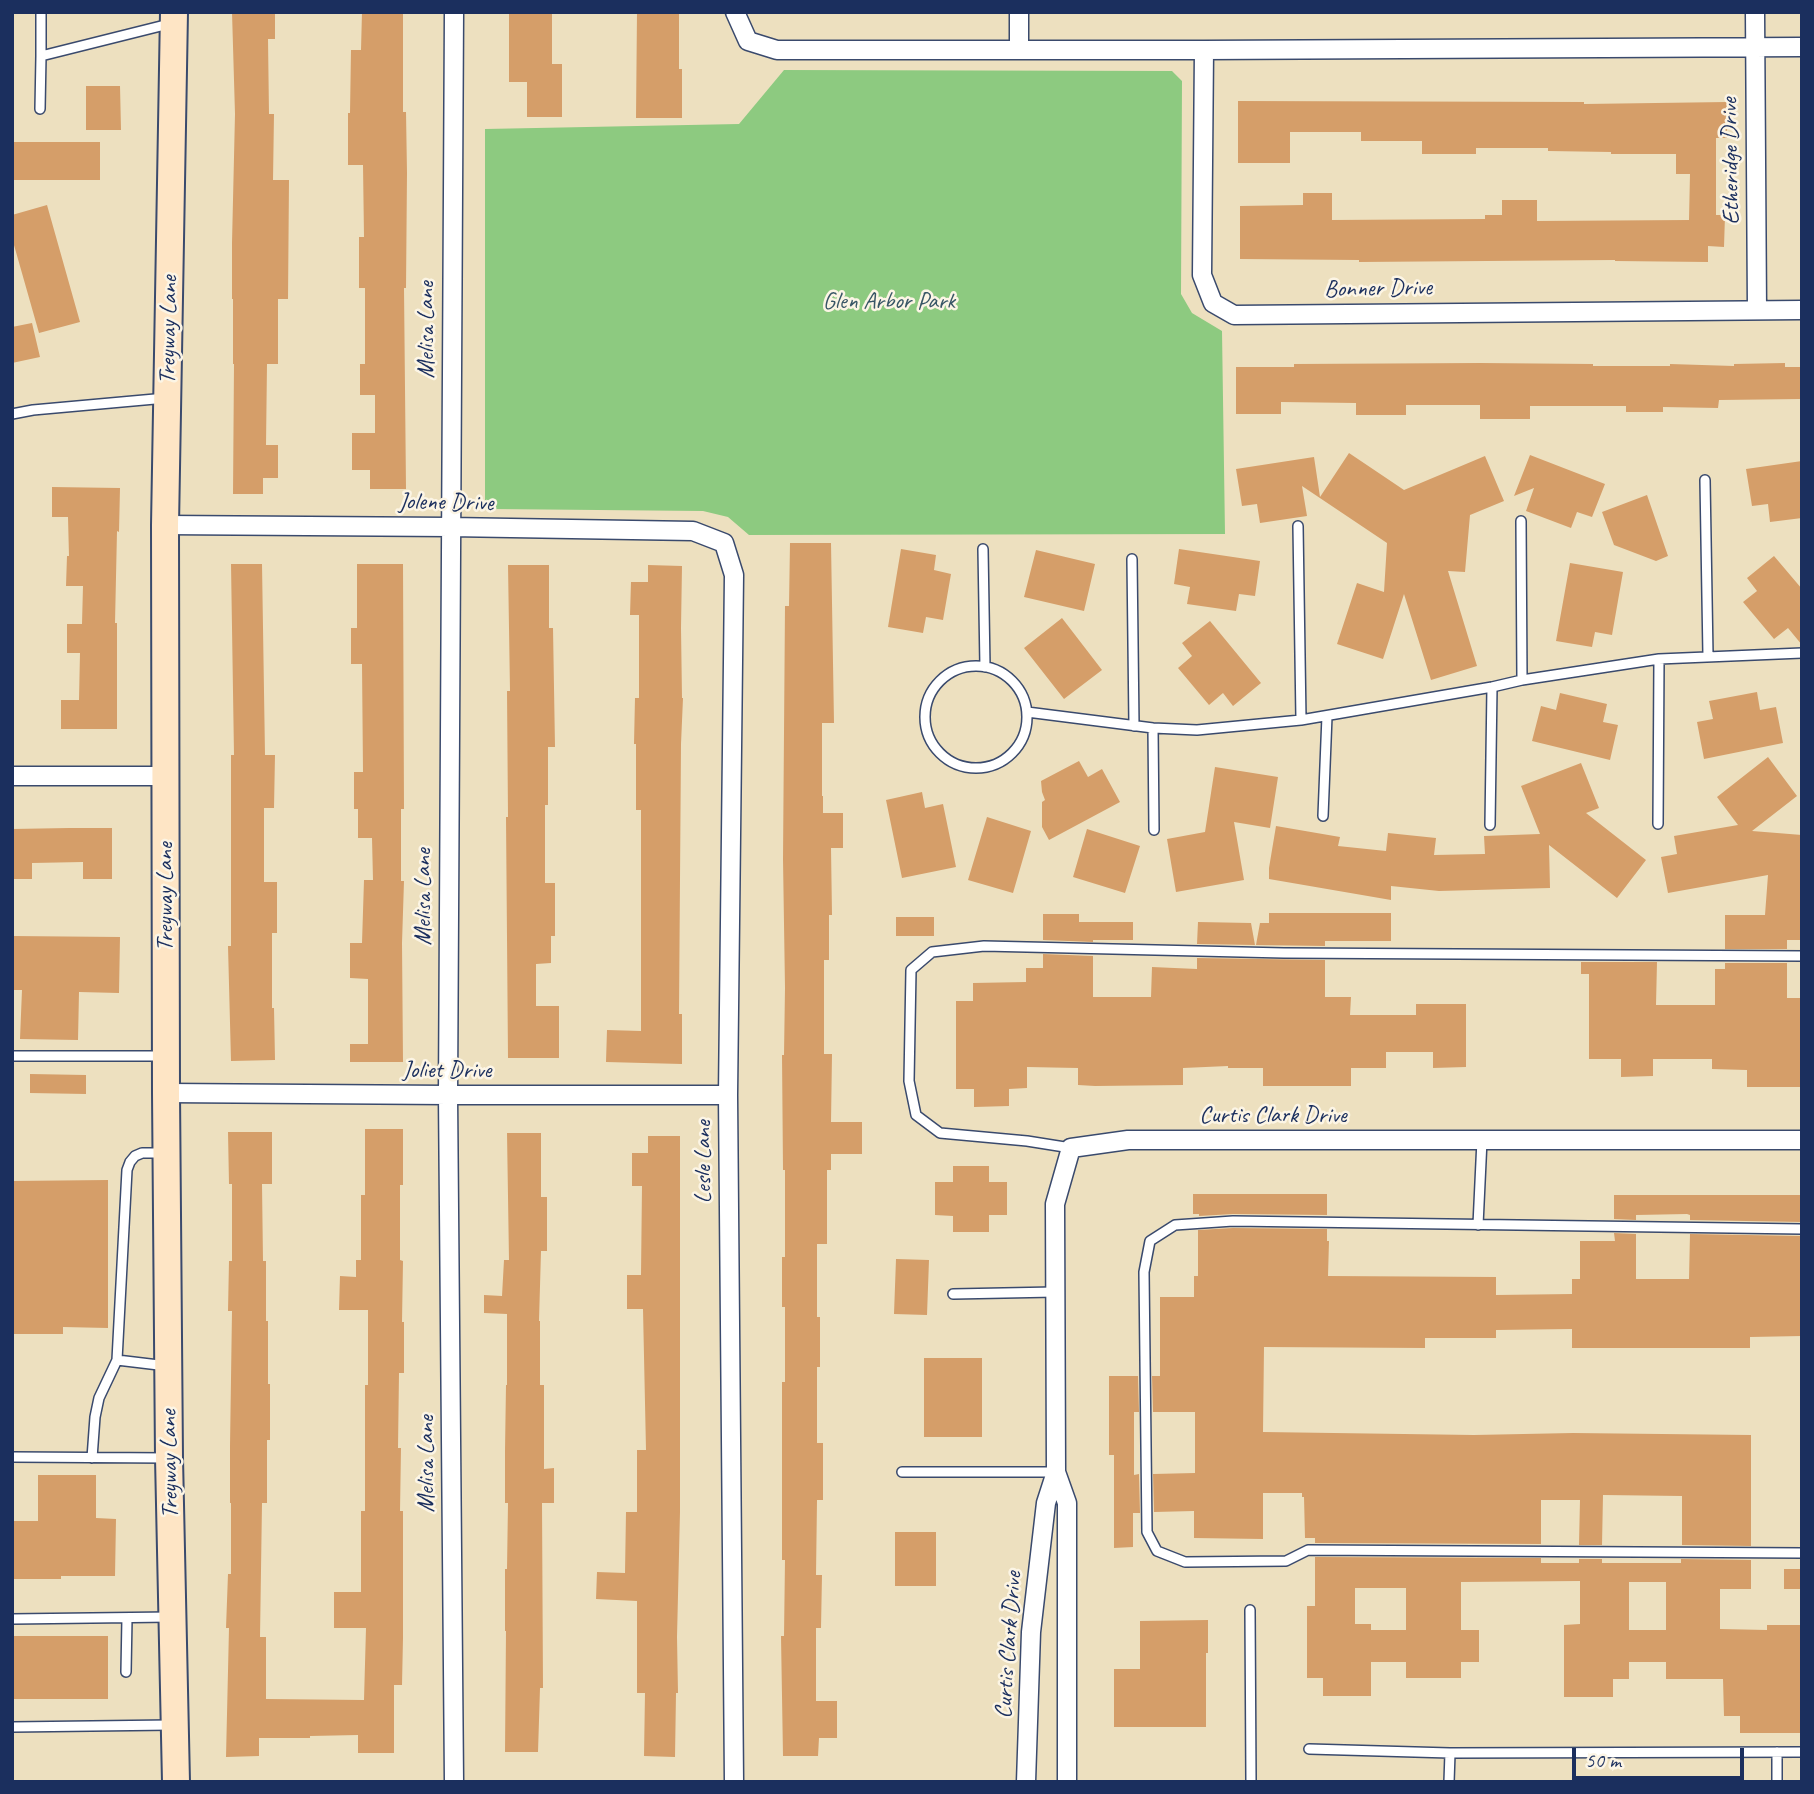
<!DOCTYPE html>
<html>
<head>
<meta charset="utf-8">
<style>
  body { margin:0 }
  #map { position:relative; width:1814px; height:1794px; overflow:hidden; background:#ede0bf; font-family:Caveat,sans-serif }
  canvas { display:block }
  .frame { position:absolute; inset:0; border:14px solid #1b2f5e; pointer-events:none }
  .scale { position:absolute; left:1572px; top:1748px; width:172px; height:32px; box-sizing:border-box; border:4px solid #1b2f5e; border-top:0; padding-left:9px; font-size:21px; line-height:24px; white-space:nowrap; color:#1b2f5e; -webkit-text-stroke:5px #fcf5e5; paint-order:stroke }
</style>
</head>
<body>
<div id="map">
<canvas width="1814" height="1794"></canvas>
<div class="frame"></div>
<div class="scale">50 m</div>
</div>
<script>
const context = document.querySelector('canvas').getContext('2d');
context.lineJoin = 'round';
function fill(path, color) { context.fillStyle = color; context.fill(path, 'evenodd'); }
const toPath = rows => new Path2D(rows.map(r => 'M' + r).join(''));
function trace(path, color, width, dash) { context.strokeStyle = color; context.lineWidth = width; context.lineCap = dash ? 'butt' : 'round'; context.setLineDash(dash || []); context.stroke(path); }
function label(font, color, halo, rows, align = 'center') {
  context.font = font + ' Caveat,sans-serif'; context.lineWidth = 5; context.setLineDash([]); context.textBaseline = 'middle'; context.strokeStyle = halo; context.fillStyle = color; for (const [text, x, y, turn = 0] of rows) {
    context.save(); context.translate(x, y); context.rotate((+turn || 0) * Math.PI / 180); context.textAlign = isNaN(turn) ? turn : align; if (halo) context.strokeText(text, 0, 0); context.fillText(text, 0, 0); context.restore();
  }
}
fill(toPath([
  [784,70,1172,71,1182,81,1181,294,1192,313,1222,331,1225,534,749,535,728,517,703,511,492,509,485,505,485,129,739,124]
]), '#8dca80');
fill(toPath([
  [232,12,275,12,275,39,268,39,269,114,274,114,273,180,289,180,288,299,278,299,278,364,267,364,266,445,278,445,278,478,263,478,263,494,233,494,234,364,233,364,233,299,232,299,232,243,235,114],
  [362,12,403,12,403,112,406,112,407,173,406,288,404,288,406,489,370,489,370,470,352,470,352,433,375,433,375,395,360,395,360,364,365,364,365,288,359,288,359,237,364,237,363,165,348,165,348,113,350,113,351,50,361,50],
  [509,12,552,12,552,64,562,64,562,117,527,117,527,82,509,82],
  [637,12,679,12,679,69,682,69,682,118,636,118],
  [86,86,120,86,121,130,86,130],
  [1238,101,1584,102,1584,104,1727,102,1727,138,1716,138,1716,215,1725,215,1724,247,1708,246,1708,262,1615,261,1615,260,1359,262,1359,260,1240,259,1240,206,1303,205,1303,193,1332,193,1332,220,1485,219,1485,215,1502,215,1502,200,1537,200,1537,221,1689,220,1690,174,1676,174,1676,154,1611,154,1611,152,1548,151,1548,148,1476,148,1476,154,1422,154,1422,141,1361,141,1361,132,1290,132,1290,163,1238,163],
  [12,142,100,142,100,180,12,180],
  [47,205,80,322,39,333,12,238,12,215],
  [32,323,40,357,12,363,12,327],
  [1480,363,1593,364,1593,366,1670,366,1670,364,1734,366,1734,364,1785,363,1785,367,1802,367,1802,399,1719,400,1718,408,1663,407,1663,412,1626,412,1626,406,1530,406,1530,419,1480,419,1480,405,1406,405,1406,415,1356,415,1356,403,1281,402,1281,414,1236,414,1236,367,1294,367,1294,364],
  [1349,453,1404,490,1485,456,1504,501,1470,515,1465,572,1448,571,1477,666,1431,680,1404,594,1383,659,1337,644,1357,583,1384,592,1387,543,1302,486,1307,516,1260,523,1257,504,1242,506,1236,469,1314,457,1320,497],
  [1530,455,1605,484,1592,517,1577,512,1571,528,1526,511,1534,488,1514,496],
  [1802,461,1802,518,1770,522,1768,504,1752,506,1746,469],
  [52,487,120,488,119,532,117,531,115,623,117,623,117,729,61,729,61,700,79,700,80,653,67,653,67,624,82,624,83,586,66,586,67,556,69,556,68,517,52,517],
  [1647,495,1668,556,1656,561,1614,545,1602,512],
  [790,543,831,543,834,723,822,723,822,796,823,796,823,813,843,813,843,848,831,848,832,915,829,915,829,960,824,960,824,1054,832,1054,831,1122,862,1122,862,1154,831,1154,831,1170,827,1170,827,1244,817,1244,817,1317,820,1317,820,1367,817,1367,817,1443,823,1443,823,1500,817,1500,816,1575,822,1575,821,1628,816,1628,816,1701,837,1701,837,1738,819,1738,818,1756,783,1756,781,1636,784,1636,785,1560,782,1560,782,1382,785,1382,785,1307,782,1307,782,1257,785,1257,785,1170,783,1170,782,1055,784,1055,785,988,783,859,785,606,789,606],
  [901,549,936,555,934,570,951,574,943,620,926,617,923,633,888,627],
  [1179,549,1260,561,1255,596,1239,594,1236,611,1187,604,1190,587,1174,584],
  [1036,550,1095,564,1084,611,1024,597],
  [1774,556,1802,589,1802,645,1788,628,1774,639,1743,602,1757,591,1747,578],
  [1570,563,1623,572,1612,635,1595,632,1592,647,1556,641],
  [231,564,262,564,265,755,275,755,274,808,264,808,264,882,277,882,277,933,272,933,272,1008,274,1008,275,1060,231,1061,228,946,231,946,231,755,234,755],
  [357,564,403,564,404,809,401,809,401,881,404,881,402,943,403,1062,350,1062,350,1044,368,1044,368,979,350,978,350,943,362,943,364,880,373,880,372,838,358,838,358,809,354,809,354,772,363,772,362,664,351,664,351,628,357,628],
  [508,565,549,565,549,628,553,628,555,747,548,747,548,805,545,805,545,883,555,883,555,936,551,936,551,963,536,964,536,1006,559,1006,559,1058,508,1058,506,817,508,817,507,691,510,691],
  [648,565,682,566,681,628,682,698,683,698,681,744,679,1014,682,1014,682,1064,606,1062,607,1030,641,1031,641,810,636,810,636,744,634,744,635,698,639,698,639,615,630,615,631,582,648,582],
  [1062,618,1102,670,1064,699,1024,648],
  [1210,621,1261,683,1233,706,1223,693,1209,705,1178,668,1192,656,1182,643],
  [1757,692,1760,710,1776,707,1783,743,1704,759,1697,722,1713,719,1709,701],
  [1560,693,1607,704,1603,722,1618,725,1610,760,1532,741,1541,706,1556,710],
  [1768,757,1797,796,1752,831,1802,835,1802,940,1787,940,1787,949,1725,949,1725,915,1765,915,1768,875,1668,893,1661,857,1677,854,1674,836,1738,825,1717,797],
  [1079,761,1088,777,1102,769,1120,802,1049,840,1042,827,1042,802,1045,800,1042,792,1041,781],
  [1581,763,1599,808,1586,813,1646,860,1617,898,1549,845,1550,888,1439,891,1391,886,1391,900,1269,879,1269,868,1276,826,1340,837,1338,846,1386,851,1388,833,1436,838,1434,855,1485,854,1484,836,1540,834,1521,786],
  [1215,767,1278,777,1270,828,1234,822,1244,880,1176,892,1167,839,1205,832],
  [922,792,925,808,943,804,956,867,902,878,886,800],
  [987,817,1031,831,1013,893,968,880],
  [69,828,112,828,112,879,83,879,83,862,32,863,32,879,12,879,12,829],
  [1087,829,1140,846,1125,893,1073,877],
  [1269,913,1391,913,1391,941,1325,941,1325,946,1256,945,1260,923,1269,923],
  [1043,914,1079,914,1079,922,1133,922,1133,940,1093,940,1093,942,1043,940],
  [896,917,934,917,934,936,896,936],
  [1198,922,1251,923,1255,945,1197,944],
  [12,936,120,937,119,993,79,992,78,1040,20,1039,22,990,12,990],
  [1043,954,1093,956,1093,997,1151,997,1152,967,1197,969,1197,958,1325,960,1325,997,1351,997,1350,1015,1416,1015,1416,1004,1466,1004,1466,1067,1433,1068,1433,1052,1386,1052,1386,1068,1351,1068,1351,1086,1263,1086,1263,1068,1228,1068,1228,1066,1183,1068,1183,1085,1095,1086,1078,1085,1078,1068,1027,1067,1027,1088,1009,1089,1009,1106,974,1107,974,1089,956,1089,956,1001,973,1001,973,983,1026,982,1026,968,1043,968],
  [1581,962,1657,962,1656,1005,1715,1005,1715,969,1725,969,1725,963,1787,963,1787,998,1802,998,1802,1087,1747,1087,1747,1070,1712,1069,1712,1059,1653,1059,1653,1076,1621,1077,1621,1059,1589,1059,1589,974,1581,974],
  [30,1074,86,1075,86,1094,30,1093],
  [365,1129,403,1129,403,1185,400,1185,400,1260,403,1261,402,1322,404,1322,404,1373,399,1373,398,1448,401,1448,400,1511,403,1511,403,1638,402,1685,394,1685,394,1753,358,1753,358,1735,310,1736,310,1738,259,1738,259,1756,226,1757,229,1628,226,1628,228,1574,231,1574,231,1503,230,1503,230,1446,232,1311,228,1311,229,1261,232,1261,232,1184,229,1184,228,1132,272,1132,272,1184,262,1184,263,1261,266,1261,266,1321,268,1321,268,1384,270,1384,270,1440,267,1440,267,1503,262,1503,260,1637,266,1637,266,1699,364,1700,366,1628,334,1628,334,1592,361,1592,361,1511,365,1511,365,1385,368,1385,368,1310,339,1310,340,1276,356,1277,356,1260,361,1260,361,1195,365,1195],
  [507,1133,541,1133,541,1197,547,1197,547,1251,541,1251,539,1321,540,1321,540,1385,544,1385,544,1469,554,1468,554,1503,542,1503,543,1688,540,1688,538,1752,505,1752,506,1631,505,1631,505,1569,507,1569,508,1503,505,1503,505,1451,506,1385,507,1385,507,1314,484,1313,484,1295,502,1296,504,1260,509,1260],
  [648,1136,680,1136,680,1512,677,1637,678,1693,676,1693,675,1757,644,1756,645,1693,637,1693,637,1601,596,1599,597,1572,625,1573,626,1512,637,1512,637,1450,646,1450,643,1309,627,1309,627,1275,641,1275,642,1186,632,1186,632,1153,648,1153],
  [953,1166,989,1166,989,1182,1007,1182,1007,1215,989,1215,989,1232,953,1232,953,1216,935,1215,935,1182,953,1182],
  [108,1180,108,1328,63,1327,63,1334,12,1334,12,1181],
  [1193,1194,1327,1194,1327,1215,1233,1214,1199,1216,1199,1214,1193,1214],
  [1614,1195,1802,1195,1802,1222,1690,1220,1690,1215,1687,1214,1636,1215,1636,1220,1614,1219],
  [1233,1228,1327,1229,1327,1241,1329,1241,1328,1276,1496,1277,1496,1295,1572,1294,1572,1279,1580,1279,1580,1241,1615,1241,1614,1233,1636,1234,1636,1279,1689,1279,1690,1234,1802,1236,1802,1336,1750,1337,1750,1348,1572,1348,1572,1329,1496,1330,1496,1338,1425,1338,1425,1348,1264,1347,1263,1432,1474,1435,1573,1433,1751,1435,1751,1546,1682,1545,1682,1496,1603,1495,1602,1545,1579,1545,1580,1500,1541,1500,1541,1544,1315,1543,1315,1538,1305,1538,1304,1497,1302,1497,1302,1493,1263,1493,1263,1539,1194,1538,1194,1511,1154,1512,1153,1474,1195,1473,1195,1412,1153,1412,1152,1376,1160,1376,1160,1297,1194,1297,1194,1276,1198,1276,1198,1230],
  [896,1259,929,1260,927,1315,894,1314],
  [924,1358,982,1358,982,1437,924,1437],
  [1109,1376,1138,1376,1139,1412,1134,1412,1134,1475,1139,1474,1140,1513,1133,1513,1133,1547,1114,1548,1114,1455,1109,1455],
  [38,1475,96,1475,96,1518,116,1519,115,1576,61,1576,61,1579,12,1579,12,1521,38,1521],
  [895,1532,936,1532,936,1586,895,1586],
  [1315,1557,1541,1558,1541,1563,1579,1563,1579,1559,1602,1559,1602,1563,1681,1563,1681,1559,1751,1560,1751,1589,1720,1589,1720,1629,1767,1630,1767,1625,1802,1625,1802,1733,1740,1733,1740,1716,1724,1716,1723,1679,1666,1679,1666,1662,1629,1662,1629,1679,1613,1679,1613,1697,1564,1697,1564,1625,1580,1624,1580,1581,1461,1582,1461,1630,1479,1630,1479,1662,1461,1662,1461,1678,1406,1678,1406,1662,1371,1662,1371,1696,1323,1696,1323,1678,1307,1678,1307,1606,1315,1606],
  [1629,1582,1666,1582,1666,1630,1629,1630],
  [1355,1588,1406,1588,1406,1630,1371,1630,1371,1624,1355,1624],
  [1784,1569,1802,1569,1802,1589,1784,1589],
  [1208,1620,1208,1653,1206,1653,1206,1727,1114,1727,1114,1669,1140,1669,1140,1621],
  [12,1636,108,1636,108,1699,12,1699]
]), '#d59e69');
const lane = toPath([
  [41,12,41,56],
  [40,109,41,56,169,24],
  [12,414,33,410,166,398],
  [1705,480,1708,656],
  [1521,521,1522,680],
  [1298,526,1301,720],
  [983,549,985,667],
  [1132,559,1134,726],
  '925 717a51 51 0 1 1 102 0a51 51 0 1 1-102 0Z',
  [1027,712,1153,728,1197,730,1301,720,1492,687,1522,680,1659,659,1802,653],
  [1153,728,1154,830],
  [1323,816,1327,716],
  [1658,824,1659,659],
  [1490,825,1492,687],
  [12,1056,164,1056],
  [1071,1148,1027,1141,940,1133,916,1115,909,1081,911,970,932,952,984,946,1284,953,1802,956],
  [1478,1225,1482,1140],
  [1802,1229,1233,1221,1175,1225,1150,1241,1144,1272,1147,1532,1157,1551,1185,1562,1286,1561,1308,1550,1802,1553],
  [953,1294,1055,1292],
  [117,1360,167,1366],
  [12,1457,168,1458],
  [92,1458,95,1417,99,1398,117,1360,127,1170,130,1162,135,1156,142,1153,165,1153],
  [902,1472,1056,1472],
  [1250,1610,1251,1782],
  [12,1619,171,1617],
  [126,1672,127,1618],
  [12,1727,171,1725],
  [1309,1749,1450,1753],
  [1777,1752,1777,1782],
  [1449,1782,1450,1753,1802,1752]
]);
const street = toPath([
  [735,12,748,41,777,50,1204,50,1802,47],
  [1019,12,1019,49],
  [1755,12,1757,310],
  [1204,50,1202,275,1213,303,1234,315,1802,310],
  [165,525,450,527,693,531,724,543,734,575,728,1095,734,1782],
  [12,776,166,776],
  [166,1093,448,1095,728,1095],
  [1056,1472,1067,1503,1067,1782],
  [454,1782,448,1095,454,12],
  [1026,1782,1031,1632,1046,1503,1056,1472,1055,1204,1071,1148,1128,1140,1802,1140]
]);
const secondary = toPath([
  [174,12,165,525,166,1093,169,1458,176,1782]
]);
trace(lane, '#3a4a6d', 12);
trace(street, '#3a4a6d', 21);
trace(secondary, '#3a4a6d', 30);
trace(lane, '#fff', 9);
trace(street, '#fff', 18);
trace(secondary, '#fee5c5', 26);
label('24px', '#1b2f5e', '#fcf5e5', [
  ["Etheridge Drive",1731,161,-91],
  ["Bonner Drive",1378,289,-1],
  ["Treyway Lane",169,330,-89],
  ["Melisa Lane",427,330,-90],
  ["Jolene Drive",446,503,1],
  ["Treyway Lane",166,897,-90],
  ["Melisa Lane",424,897,-90],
  ["Joliet Drive",447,1071],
  ["Curtis Clark Drive",1273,1116],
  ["Lesle Lane",704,1162,-90],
  ["Treyway Lane",170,1464,-91],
  ["Melisa Lane",427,1464,-90],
  ["Curtis Clark Drive",1009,1645,-86]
]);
label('24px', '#385666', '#fcf5e5', [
  ["Glen Arbor Park",889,302]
]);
</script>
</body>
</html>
